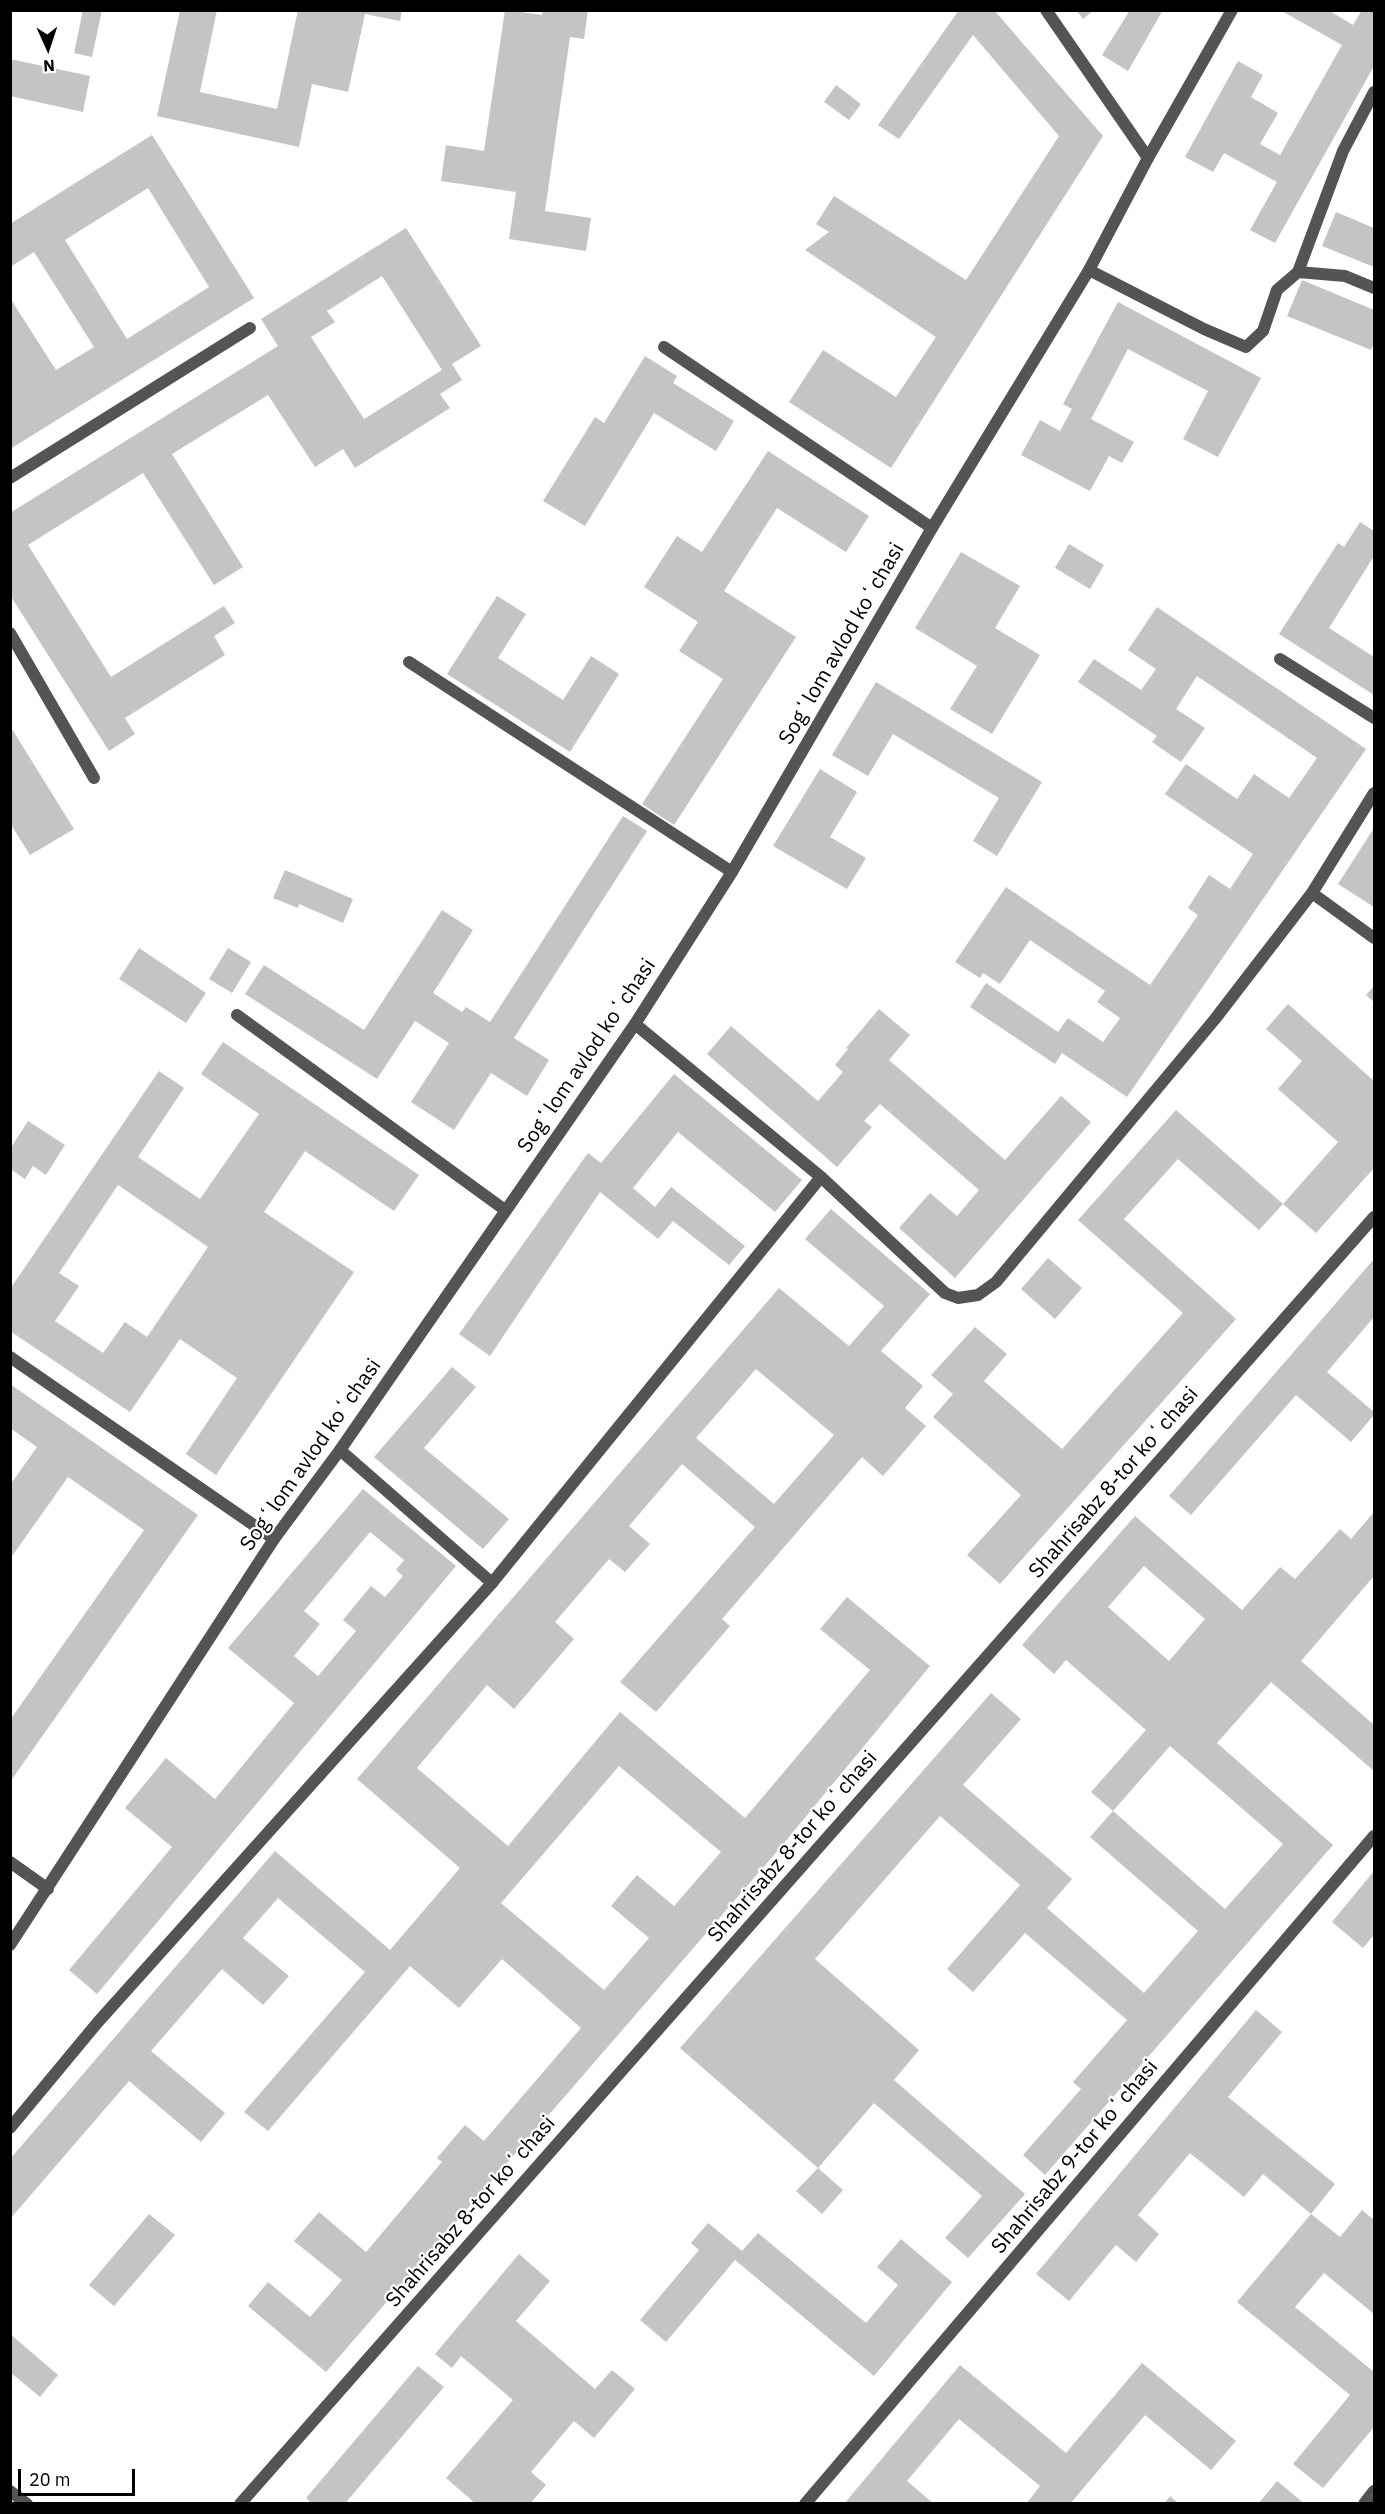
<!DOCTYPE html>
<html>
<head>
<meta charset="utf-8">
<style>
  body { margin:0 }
  #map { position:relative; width:1385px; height:2514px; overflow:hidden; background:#fff; font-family:"IBM Plex Sans",sans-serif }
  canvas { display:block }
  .frame { position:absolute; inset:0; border:12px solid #000; pointer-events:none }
  .north { position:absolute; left:18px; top:18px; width:60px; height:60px; -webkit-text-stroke:4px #fff; paint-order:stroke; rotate:177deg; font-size:16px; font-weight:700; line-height:24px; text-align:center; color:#000 }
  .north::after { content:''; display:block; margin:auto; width:21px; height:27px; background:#000; clip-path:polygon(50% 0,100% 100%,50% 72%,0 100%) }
  .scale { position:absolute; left:18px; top:2469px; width:117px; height:27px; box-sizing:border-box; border:3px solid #000; border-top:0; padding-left:8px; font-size:18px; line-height:21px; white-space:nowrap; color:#000; -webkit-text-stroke:4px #fff; paint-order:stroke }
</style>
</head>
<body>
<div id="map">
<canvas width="1385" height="2514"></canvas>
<div class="frame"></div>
<div class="north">N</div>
<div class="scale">20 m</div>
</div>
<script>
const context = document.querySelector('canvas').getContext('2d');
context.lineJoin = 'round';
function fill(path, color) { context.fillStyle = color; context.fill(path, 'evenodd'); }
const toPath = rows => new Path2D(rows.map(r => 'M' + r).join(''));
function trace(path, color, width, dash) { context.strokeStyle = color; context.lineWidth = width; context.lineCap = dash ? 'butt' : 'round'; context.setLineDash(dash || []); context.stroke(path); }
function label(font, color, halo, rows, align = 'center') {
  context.font = font + ' "IBM Plex Sans",sans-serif'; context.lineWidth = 4.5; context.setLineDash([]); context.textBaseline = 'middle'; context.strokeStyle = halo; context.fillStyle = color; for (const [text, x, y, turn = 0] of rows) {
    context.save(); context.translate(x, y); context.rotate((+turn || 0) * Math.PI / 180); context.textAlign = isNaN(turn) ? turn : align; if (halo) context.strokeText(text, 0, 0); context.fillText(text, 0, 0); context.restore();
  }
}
fill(toPath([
  [83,10,102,10,92,57,74,53],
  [180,10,217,10,200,92,277,109,298,10,402,10,400,21,365,14,348,92,312,84,299,147,157,116],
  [505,10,542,15,543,10,588,10,584,39,570,37,545,211,591,218,586,251,509,239,516,192,441,181,446,145,484,151],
  [959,10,994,10,1103,136,891,468,789,402,823,350,896,397,936,337,805,250,829,232,816,224,834,196,966,280,1059,136,973,35,899,139,878,125],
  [1076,10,1094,10,1083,19],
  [1130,10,1163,10,1128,71,1102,55],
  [1280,10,1328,10,1353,25,1362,10,1374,10,1374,66,1275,243,1250,230,1277,182,1224,153,1213,172,1185,157,1238,61,1263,75,1251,97,1278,113,1260,144,1280,155,1342,45],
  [10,59,90,76,83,112,10,96],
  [836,85,861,104,849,120,824,102],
  [152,135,254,298,10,449,10,298,56,370,94,347,34,252,10,267,10,224],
  [148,188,209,287,127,339,65,240],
  [1336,212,1374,228,1374,267,1322,246],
  [406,228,481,346,452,364,462,380,440,394,450,408,355,468,343,449,315,467,268,395,172,454,243,567,214,585,143,473,28,545,111,677,224,606,235,623,214,636,225,655,125,718,135,734,109,751,10,595,10,513,278,346,261,319],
  [382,276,442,370,364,419,311,337,335,322,327,311],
  [1302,280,1374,310,1374,342,1371,350,1287,316],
  [1118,302,1261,378,1218,457,1183,439,1208,391,1128,349,1091,419,1134,442,1122,463,1109,456,1090,491,1021,455,1040,420,1060,431,1072,409,1063,404],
  [645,356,677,376,673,383,734,421,716,451,654,413,585,526,543,501,595,417,604,423],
  [768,451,869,516,846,552,777,508,724,591,796,637,674,825,642,804,723,679,679,651,698,622,644,587,677,536,702,552],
  [1360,522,1374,531,1374,556,1329,628,1374,657,1374,695,1279,634,1338,543,1344,547],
  [1069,544,1104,565,1090,589,1055,568],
  [961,552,1020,586,995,628,1040,655,992,734,950,709,977,666,915,628],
  [497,596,526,614,498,658,563,700,591,656,619,674,570,752,447,674],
  [1157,607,1366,749,1127,1097,1062,1053,1055,1064,970,1007,986,983,1058,1032,1068,1018,1103,1042,1120,1018,1097,1002,1105,991,1030,940,1000,984,983,973,980,978,955,962,1006,887,1150,985,1198,915,1188,908,1209,875,1230,889,1253,854,1165,794,1186,764,1237,799,1254,774,1289,798,1317,758,1197,676,1176,709,1205,728,1181,762,1152,742,1157,736,1078,682,1094,659,1141,690,1156,669,1128,650],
  [876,682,1042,782,997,856,973,841,999,798,893,734,868,776,832,755],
  [10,726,74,829,30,855,10,823],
  [820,769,857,792,830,837,866,858,847,889,773,846],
  [623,816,647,831,514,1038,549,1060,527,1096,491,1073,454,1130,411,1102,449,1043,415,1021,377,1079,245,994,264,965,364,1030,442,910,473,930,433,993,462,1012,466,1007,490,1022],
  [1374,828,1374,907,1338,884],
  [285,870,353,899,343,923,299,904,298,908,273,898],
  [139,948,206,993,186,1023,119,979],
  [228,948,251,962,232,993,209,979],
  [1374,986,1374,1002,1366,995],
  [1288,1004,1374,1081,1374,1168,1316,1233,1283,1204,1338,1142,1278,1089,1302,1061,1266,1029],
  [879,1009,910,1035,889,1060,1005,1160,1061,1096,1091,1122,955,1278,899,1228,930,1193,957,1216,979,1190,880,1104,864,1121,872,1127,837,1167,707,1054,731,1026,818,1101,843,1072,835,1065,848,1049,846,1048],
  [223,1042,419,1175,394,1211,305,1151,264,1212,354,1272,216,1475,186,1454,237,1378,180,1339,130,1412,10,1331,10,1289,159,1071,184,1088,138,1157,200,1199,259,1114,201,1074],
  [118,1185,208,1247,147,1337,125,1322,103,1353,55,1321,79,1286,59,1273],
  [674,1074,802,1180,775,1212,678,1132,633,1188,655,1207,671,1187,745,1246,729,1265,673,1221,658,1239,600,1192,490,1356,459,1334,588,1153,601,1163],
  [1176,1110,1283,1204,1259,1230,1178,1159,1124,1219,1236,1319,1000,1584,967,1555,1021,1495,933,1417,953,1394,931,1375,975,1327,1007,1354,984,1381,1062,1449,1183,1313,1078,1220],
  [28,1121,65,1145,46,1175,33,1166,25,1179,12,1170,10,1172,10,1149],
  [831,1209,930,1294,881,1351,923,1386,905,1408,926,1426,883,1476,862,1457,722,1619,730,1626,656,1712,620,1682,755,1527,682,1464,629,1526,650,1544,625,1572,609,1559,555,1622,574,1639,514,1709,487,1685,417,1768,508,1846,620,1712,745,1818,870,1670,820,1629,847,1597,930,1666,780,1848,326,2372,248,2306,268,2282,310,2317,342,2280,294,2241,319,2212,366,2252,442,2162,437,2158,465,2125,484,2141,581,2028,502,1959,459,2008,410,1966,268,2131,244,2112,365,1972,278,1898,243,1938,289,1976,263,2005,222,1969,151,2051,225,2113,201,2142,129,2081,10,2219,10,2159,275,1851,390,1950,460,1868,357,1779,779,1288,849,1346,884,1306,805,1239],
  [756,1369,834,1435,774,1504,696,1438],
  [619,1766,721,1852,674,1906,637,1875,611,1906,649,1938,604,1990,501,1903],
  [1048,1258,1082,1288,1055,1319,1021,1289],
  [1374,1259,1374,1317,1327,1372,1374,1412,1374,1415,1351,1442,1296,1395,1191,1515,1169,1496],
  [452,1367,476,1387,424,1448,509,1519,483,1549,374,1457],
  [10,1384,198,1515,10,1782,10,1720,144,1530,68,1477,10,1559,10,1485,37,1447,10,1428],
  [363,1489,456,1566,97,1994,69,1970,172,1847,125,1808,166,1758,215,1799,294,1703,228,1648],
  [370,1532,404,1560,396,1570,403,1576,385,1597,371,1586,343,1620,356,1631,318,1676,294,1656,320,1624,304,1611],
  [1374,1512,1374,1576,1301,1661,1374,1725,1374,1771,1271,1682,1217,1743,1333,1845,1045,2175,1023,2155,1081,2089,1073,2082,1127,2020,1025,1933,973,1992,947,1969,1020,1885,940,1816,815,1959,919,2050,894,2080,1025,2194,968,2258,945,2238,982,2196,874,2103,818,2168,843,2190,822,2214,796,2191,818,2168,680,2048,991,1693,1021,1719,963,1785,1072,1879,1047,1908,1144,1993,1198,1931,1090,1837,1113,1811,1091,1792,1146,1730,1066,1660,1054,1674,1022,1645,1135,1516,1242,1610,1280,1567,1295,1579,1340,1529,1351,1539],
  [1144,1566,1205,1619,1169,1661,1108,1607],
  [1170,1746,1283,1844,1225,1909,1113,1811],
  [1374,1871,1374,1935,1363,1948,1332,1922],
  [1256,2010,1282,2032,1228,2097,1335,2184,1311,2214,1263,2174,1244,2197,1190,2153,1138,2215,1159,2234,1136,2262,1116,2245,1069,2301,1036,2274],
  [1362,2210,1374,2220,1374,2314,1324,2273,1295,2307,1374,2372,1374,2427,1323,2488,1293,2464,1350,2395,1237,2302,1311,2214,1340,2237],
  [149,2214,175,2235,114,2306,89,2285],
  [708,2223,742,2251,758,2233,866,2323,898,2285,877,2267,901,2239,952,2282,874,2376,735,2260,666,2342,640,2320,699,2250,691,2243],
  [519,2254,550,2281,516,2321,595,2389,612,2370,635,2389,594,2438,574,2421,531,2472,546,2485,530,2504,476,2504,446,2478,513,2400,461,2356,452,2368,435,2354],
  [10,2334,58,2375,40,2397,10,2372],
  [1142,2363,1236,2441,1211,2470,1145,2415,1070,2504,1026,2504,1040,2486,959,2419,907,2481,934,2504,844,2504,960,2365,1066,2453],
  [418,2366,444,2387,347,2501,350,2504,312,2504,306,2498],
  [1277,2481,1305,2504,1258,2504],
  [1170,2496,1179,2504,1164,2504]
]), '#c4c4c4');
trace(toPath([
  [1298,272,1343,151,1374,92],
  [664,347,932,528],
  [1280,659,1374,718],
  [409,662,732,872],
  [1312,893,1374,793],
  [237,1015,505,1210],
  [10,1357,274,1539],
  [340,1450,492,1583],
  [10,1862,48,1889]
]), '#545454', 12);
trace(toPath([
  [1046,10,1148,158],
  [1089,270,1204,329,1246,347,1263,331,1277,290,1298,272,1345,276,1374,288],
  [10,478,250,328],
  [10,633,94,778],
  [635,1024,821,1177,945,1293,958,1298,978,1295,996,1282,1215,1019,1312,893,1374,938],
  [10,2128,98,2022,492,1583,821,1177],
  [240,2504,1374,1217],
  [805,2504,1374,1836],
  [1364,2504,1374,2491]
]), '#545454', 12);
trace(toPath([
  [10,1945,274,1539,340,1450,635,1024,732,872,932,528,1089,270,1148,158,1232,10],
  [10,2491,27,2504]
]), '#545454', 12);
label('21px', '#000', '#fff', [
  ["Sogʻlom avlod koʻchasi",842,644,-60],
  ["Sogʻlom avlod koʻchasi",587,1056,-56],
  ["Sogʻlom avlod koʻchasi",311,1455,-55],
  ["Shahrisabz 8-tor koʻchasi",1114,1483,-49],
  ["Shahrisabz 8-tor koʻchasi",793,1847,-49],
  ["Shahrisabz 9-tor koʻchasi",1075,2157,-50],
  ["Shahrisabz 8-tor koʻchasi",471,2212,-49]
]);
</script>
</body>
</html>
